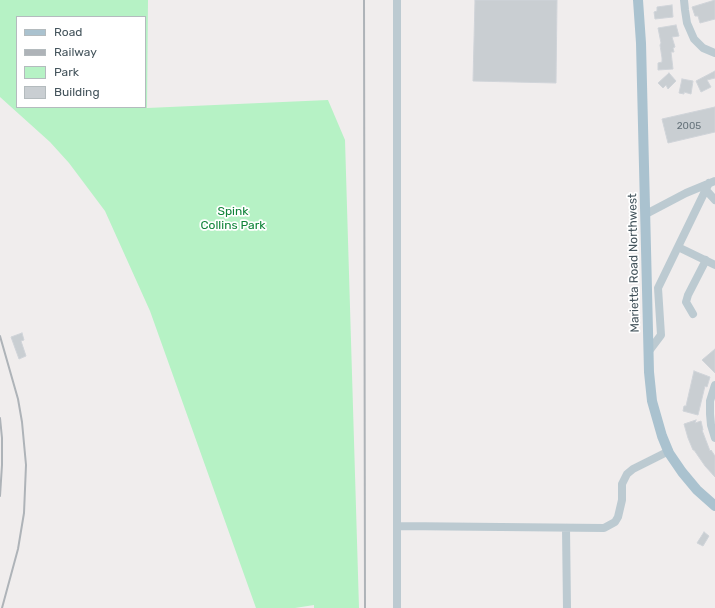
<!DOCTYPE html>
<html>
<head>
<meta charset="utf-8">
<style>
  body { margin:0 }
  #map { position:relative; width:715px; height:608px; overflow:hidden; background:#f0eded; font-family:Rubik,sans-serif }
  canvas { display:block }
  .legend { position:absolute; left:16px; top:16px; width:130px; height:92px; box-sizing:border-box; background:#fff; border:1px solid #b4bbbe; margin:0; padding:5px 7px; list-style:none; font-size:12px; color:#44545c }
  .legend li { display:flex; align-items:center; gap:8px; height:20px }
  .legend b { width:20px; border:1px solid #b4bbbe }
</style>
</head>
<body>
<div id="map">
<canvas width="715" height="608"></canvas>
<ul class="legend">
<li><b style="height:5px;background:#aac2cf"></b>Road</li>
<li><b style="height:5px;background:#aeb3b8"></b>Railway</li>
<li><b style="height:11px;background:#b6f2c5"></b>Park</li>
<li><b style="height:11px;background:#c9ced2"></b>Building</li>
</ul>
</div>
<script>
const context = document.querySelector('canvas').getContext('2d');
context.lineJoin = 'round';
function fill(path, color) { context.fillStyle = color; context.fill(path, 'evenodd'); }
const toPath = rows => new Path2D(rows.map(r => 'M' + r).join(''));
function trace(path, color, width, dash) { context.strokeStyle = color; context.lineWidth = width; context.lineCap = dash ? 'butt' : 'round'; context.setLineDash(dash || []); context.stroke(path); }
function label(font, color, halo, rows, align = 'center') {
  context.font = font + ' Rubik,sans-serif'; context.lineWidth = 3.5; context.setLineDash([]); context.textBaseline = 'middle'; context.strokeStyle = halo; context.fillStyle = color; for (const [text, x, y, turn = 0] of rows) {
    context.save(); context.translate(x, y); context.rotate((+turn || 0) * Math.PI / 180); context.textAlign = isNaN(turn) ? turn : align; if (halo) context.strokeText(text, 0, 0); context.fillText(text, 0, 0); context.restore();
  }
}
fill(toPath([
  [0,0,148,0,147,108,328,100,345,140,359,608,314,608,314,605,295,608,256,608,150,311,105,211,69,163,50,142,0,97],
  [17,17,145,17,145,107,17,107]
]), '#b6f2c5');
const building = toPath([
  [475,0,557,0,556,83,473,81,475,0],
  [715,0,715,19,700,23,698,16,695,16,692,7,715,0],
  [672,5,673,17,655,19,654,12,657,11,657,7,672,5],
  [676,25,679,36,672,37,675,47,673,48,674,52,671,52,673,69,658,70,658,63,662,62,662,58,660,45,661,43,658,28,676,25],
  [715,71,715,78,707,80,711,87,701,92,696,81,715,71],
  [669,73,676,81,668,89,666,85,663,88,658,83,669,73],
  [682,79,693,81,691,94,684,92,684,94,679,93,682,79],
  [715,107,715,132,668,143,662,119,715,107],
  [22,333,24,340,21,341,26,356,19,359,11,337,22,333],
  [715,349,715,373,702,360,715,349],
  [694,371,710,377,707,387,705,386,698,415,683,411,684,406,686,406,694,371],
  [696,420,695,423,701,421,703,430,702,430,710,451,711,450,715,456,715,477,705,466,694,450,693,450,688,438,684,424,696,420],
  [704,532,709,536,703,546,697,543,704,532]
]);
fill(building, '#c9ced2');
trace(building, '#d0d4d9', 1);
trace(toPath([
  [397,0,397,608],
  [684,0,685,10,687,23,694,39,703,48,715,53],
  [706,190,715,200],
  [646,214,686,193,715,181],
  [678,247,715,265],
  [693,314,686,302,688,295,706,260],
  [649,351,661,335,658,288,709,183],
  [715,385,710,401,710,414,711,425,715,438],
  [398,526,604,528,615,522,618,517,622,500,622,484,627,474,633,469,669,451],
  [566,528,567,608]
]), '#bccad1', 8);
trace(toPath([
  [638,0,641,43,649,372,652,401,662,436,669,453,682,472,697,490,715,506]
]), '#aac2cf', 10);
trace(toPath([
  [364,0,365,608],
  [0,336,18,399,22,422,26,465,24,513,18,549,2,608],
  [0,418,2,438,2,465,0,496]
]), '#aeb3b8', 2);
label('10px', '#65727a', null, [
  ["2005",689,126]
]);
label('12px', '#0f8338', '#fff', [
  ["Spink",233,212],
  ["Collins Park",233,226]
]);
label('12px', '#44545c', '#fff', [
  ["Marietta Road Northwest",634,263,-91]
]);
</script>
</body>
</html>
